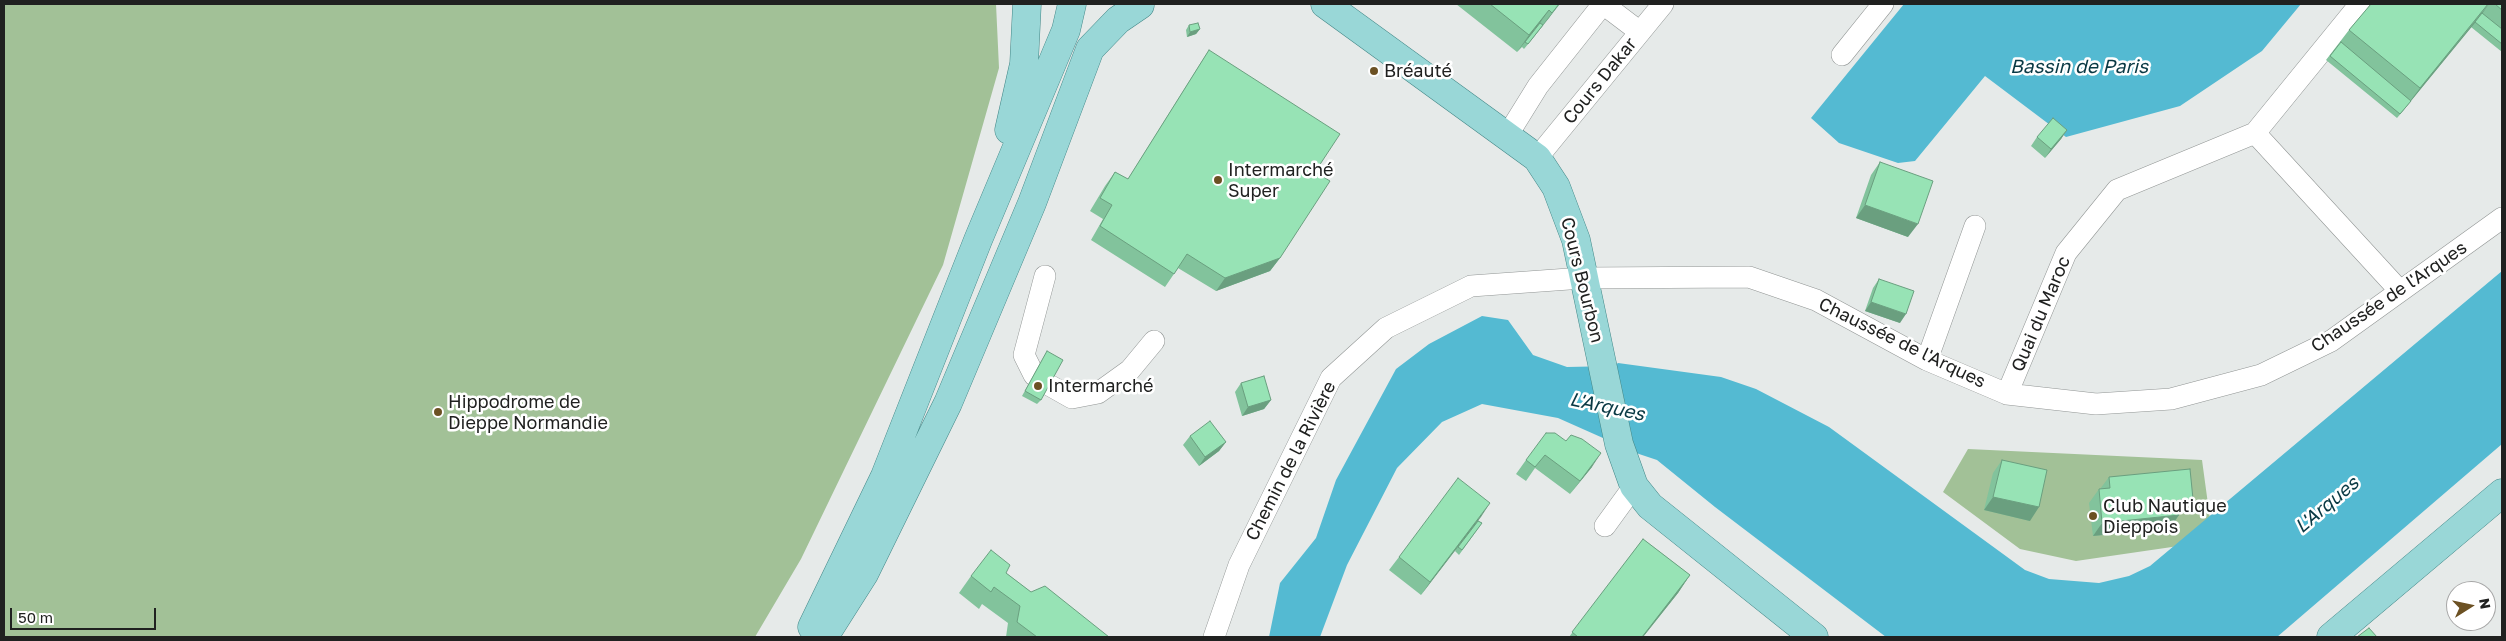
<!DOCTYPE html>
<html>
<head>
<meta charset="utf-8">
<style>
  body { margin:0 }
  #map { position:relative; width:2506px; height:641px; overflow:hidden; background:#e6eae9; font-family:"Golos Text",sans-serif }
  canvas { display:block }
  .frame { position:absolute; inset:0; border:5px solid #202120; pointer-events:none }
  .north { position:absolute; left:2446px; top:581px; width:50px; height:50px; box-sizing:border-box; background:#fff; border:1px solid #a6a6a6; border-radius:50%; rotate:80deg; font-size:14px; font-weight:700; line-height:20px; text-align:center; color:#202120 }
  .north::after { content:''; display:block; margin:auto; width:18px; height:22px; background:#6c5123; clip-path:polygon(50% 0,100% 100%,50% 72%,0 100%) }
  .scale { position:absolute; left:10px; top:608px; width:146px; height:22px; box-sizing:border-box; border:2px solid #202120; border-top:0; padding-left:6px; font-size:15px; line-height:18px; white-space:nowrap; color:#202120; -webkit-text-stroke:4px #fff; paint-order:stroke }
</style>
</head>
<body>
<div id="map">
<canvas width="2506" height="641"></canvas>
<div class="frame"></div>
<div class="north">N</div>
<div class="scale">50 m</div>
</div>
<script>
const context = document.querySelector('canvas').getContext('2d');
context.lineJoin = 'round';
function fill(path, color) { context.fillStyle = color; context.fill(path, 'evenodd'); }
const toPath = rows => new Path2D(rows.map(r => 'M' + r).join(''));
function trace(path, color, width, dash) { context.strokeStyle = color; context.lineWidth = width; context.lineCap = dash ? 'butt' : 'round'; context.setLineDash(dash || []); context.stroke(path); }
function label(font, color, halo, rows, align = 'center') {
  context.font = font + ' "Golos Text",sans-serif'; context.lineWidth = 5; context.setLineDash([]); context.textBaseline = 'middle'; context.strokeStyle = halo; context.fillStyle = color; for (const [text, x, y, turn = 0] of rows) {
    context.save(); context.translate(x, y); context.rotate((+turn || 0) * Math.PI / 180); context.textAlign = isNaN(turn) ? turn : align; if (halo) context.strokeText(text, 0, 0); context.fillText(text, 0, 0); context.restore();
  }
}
fill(toPath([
  [4,4,996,4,999,68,943,265,801,559,755,637,4,637],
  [1968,449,2202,460,2213,541,2076,561,2020,549,1943,492]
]), '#a2c197');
fill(toPath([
  [1904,4,2301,4,2262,51,2180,106,2066,137,1985,76,1915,161,1898,163,1839,143,1811,118],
  [2502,271,2502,444,2277,637,1886,637,1715,507,1657,460,1639,454,1558,418,1482,404,1442,422,1397,468,1347,565,1320,637,1269,637,1280,583,1316,538,1336,480,1396,369,1429,344,1482,316,1508,320,1533,355,1567,367,1614,366,1618,363,1721,377,1756,389,1829,427,2025,570,2049,579,2099,583,2129,576,2150,566]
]), '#54bad2');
const minor = toPath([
  [1603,4,1640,32],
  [1842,55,1883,4],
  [2255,133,2400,291],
  [1507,136,1538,86,1603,4],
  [1537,158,1663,4],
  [1927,360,1975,226],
  [1034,375,1024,355,1045,276],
  [1049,385,1072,398,1098,393,1130,370,1154,341],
  [2007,394,2066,253,2117,190,2255,133,2360,4],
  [1605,526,1634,486],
  [1214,637,1239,565,1331,378,1386,328,1471,286,1583,278,1749,277,1816,300,1927,360,2007,394,2096,404,2171,399,2261,375,2331,341,2502,218]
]);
const major = toPath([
  [1325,4,1537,158,1556,187,1576,240,1619,444,1634,486,1650,506,1814,637],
  [1009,130,1024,64,1027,4],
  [812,627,885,476,978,240,1066,30,1072,4],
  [824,637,864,574,948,403,1032,203,1090,49,1118,20,1140,5],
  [2331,637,2502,493]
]);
trace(minor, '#919594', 22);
trace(major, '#428686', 29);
trace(minor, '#fff', 21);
trace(major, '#99d7d7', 28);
fill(toPath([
  [1456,4,1560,4,1524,49,1522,47,1517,52],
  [2371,4,2502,4,2502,52,2471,27,2397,118,2326,60,2349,30],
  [1189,25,1200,29,1196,34,1187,37,1186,30],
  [1209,50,1315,172,1280,258,1270,271,1216,291,1178,268,1165,287,1091,240,1103,219,1090,211,1105,186,1115,172,1128,179,1200,64],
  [2067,130,2061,139,2045,158,2031,146,2037,137],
  [1880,162,1908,237,1856,218,1871,175],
  [1879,279,1900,323,1865,311,1873,288],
  [1047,351,1041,400,1037,404,1022,396],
  [1241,383,1271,400,1264,409,1242,416,1235,392],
  [1190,436,1226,442,1219,451,1199,466,1183,445],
  [1566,441,1592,467,1570,494,1535,468,1526,481,1516,474,1526,460],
  [2002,460,2030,521,1984,510,1993,473],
  [2109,477,2193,499,2184,512,2179,512,2179,515,2170,528,2093,536,2089,503,2099,489,2100,489],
  [1478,521,1482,523,1459,555,1455,551,1456,549,1421,595,1389,570,1399,557],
  [1643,539,1690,575,1678,593,1643,637,1569,637],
  [1006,573,1031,592,1109,637,1006,637,1008,623,982,604,979,609,959,593,971,576]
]), '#82c39c');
fill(toPath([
  [1559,4,1549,18,1524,49],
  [2489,4,2479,18,2397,118,2420,88],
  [1549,10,1537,27,1517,52,1529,35],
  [1200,29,1196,34,1187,37,1190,32],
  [2067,130,2061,139,2045,158,2051,149],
  [1865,205,1918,224,1908,237,1856,218],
  [1280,258,1270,271,1216,291,1225,278],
  [1871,302,1906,314,1900,323,1865,311],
  [1271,400,1264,409,1242,416,1248,407],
  [1226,442,1219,451,1199,466,1205,457],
  [1601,453,1592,467,1570,494,1580,481],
  [1993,497,2039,507,2030,521,1984,510],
  [2193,499,2184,512,2169,513,2178,500],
  [1490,503,1481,517,1421,595,1430,582],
  [2179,515,2170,528,2093,536,2102,523],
  [1690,575,1678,593,1643,637,1642,637]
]), '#6a9f7f');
const building = toPath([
  [1490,4,1559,4,1552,13,1549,10,1529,35,1490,4],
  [2371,4,2488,4,2420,88,2349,30,2371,4],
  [2495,4,2502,4,2502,10,2495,4],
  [2482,13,2502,29,2502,44,2475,22,2482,13],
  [1198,23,1200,29,1190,32,1189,25,1198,23],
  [1540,23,1543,25,1528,44,1525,42,1540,23],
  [2341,42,2411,101,2400,114,2330,56,2341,42],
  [1209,50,1340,134,1315,172,1330,181,1280,258,1225,278,1187,254,1174,274,1100,226,1112,205,1100,198,1115,172,1128,179,1209,50],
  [2053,118,2067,130,2051,149,2037,137,2053,118],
  [1880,162,1933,181,1918,224,1865,205,1880,162],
  [1879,279,1914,291,1906,314,1871,302,1879,279],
  [1047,351,1063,360,1041,400,1025,391,1047,351],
  [1264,376,1271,400,1248,407,1241,383,1264,376],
  [1210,421,1226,442,1205,457,1190,436,1210,421],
  [1546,433,1555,433,1566,441,1571,435,1582,439,1601,453,1580,481,1545,455,1535,467,1526,460,1546,433],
  [2002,460,2047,470,2039,507,1993,497,2002,460],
  [2190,469,2193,499,2178,500,2179,515,2102,523,2099,489,2110,488,2109,477,2190,469],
  [1458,478,1490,503,1430,582,1399,557,1458,478],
  [1478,521,1482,523,1462,550,1458,547,1478,521],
  [1643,539,1690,575,1642,637,1578,637,1572,632,1643,539],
  [991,550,1010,565,1006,573,1031,592,1045,586,1109,637,1037,637,1017,622,1020,606,994,587,991,592,971,576,991,550],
  [2369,628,2377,637,2357,637,2369,628]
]);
fill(building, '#97e3b5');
trace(building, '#6a9f7f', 1);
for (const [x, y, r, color] of [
  [1374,71,5,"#6c5123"],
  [1218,180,5,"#6c5123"],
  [1038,386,5,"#6c5123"],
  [438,412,5,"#6c5123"],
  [2093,516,5,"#6c5123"]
]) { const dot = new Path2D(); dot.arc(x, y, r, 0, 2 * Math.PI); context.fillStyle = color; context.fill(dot); trace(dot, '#fff', 2); }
label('18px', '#202120', '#fff', [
  ["Bréauté",1384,71],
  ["Intermarché",1228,170],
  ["Super",1228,191],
  ["Intermarché",1048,386],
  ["Hippodrome de",448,402],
  ["Dieppe Normandie",448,423],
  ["Club Nautique",2103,506],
  ["Dieppois",2103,527]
], 'left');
label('18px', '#202120', '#fff', [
  ["Cours Dakar",1600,81,-51],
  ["Cours Bourbon",1582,280,76],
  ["Chaussée de l'Arques",2389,297,-34],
  ["Quai du Maroc",2041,314,-67],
  ["Chaussée de l'Arques",1902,343,26],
  ["Chemin de la Rivière",1291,461,-63]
]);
label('italic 19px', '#093944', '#fff', [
  ["Bassin de Paris",2079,67],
  ["L'Arques",1607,407,12],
  ["L'Arques",2327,505,-40]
]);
</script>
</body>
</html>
